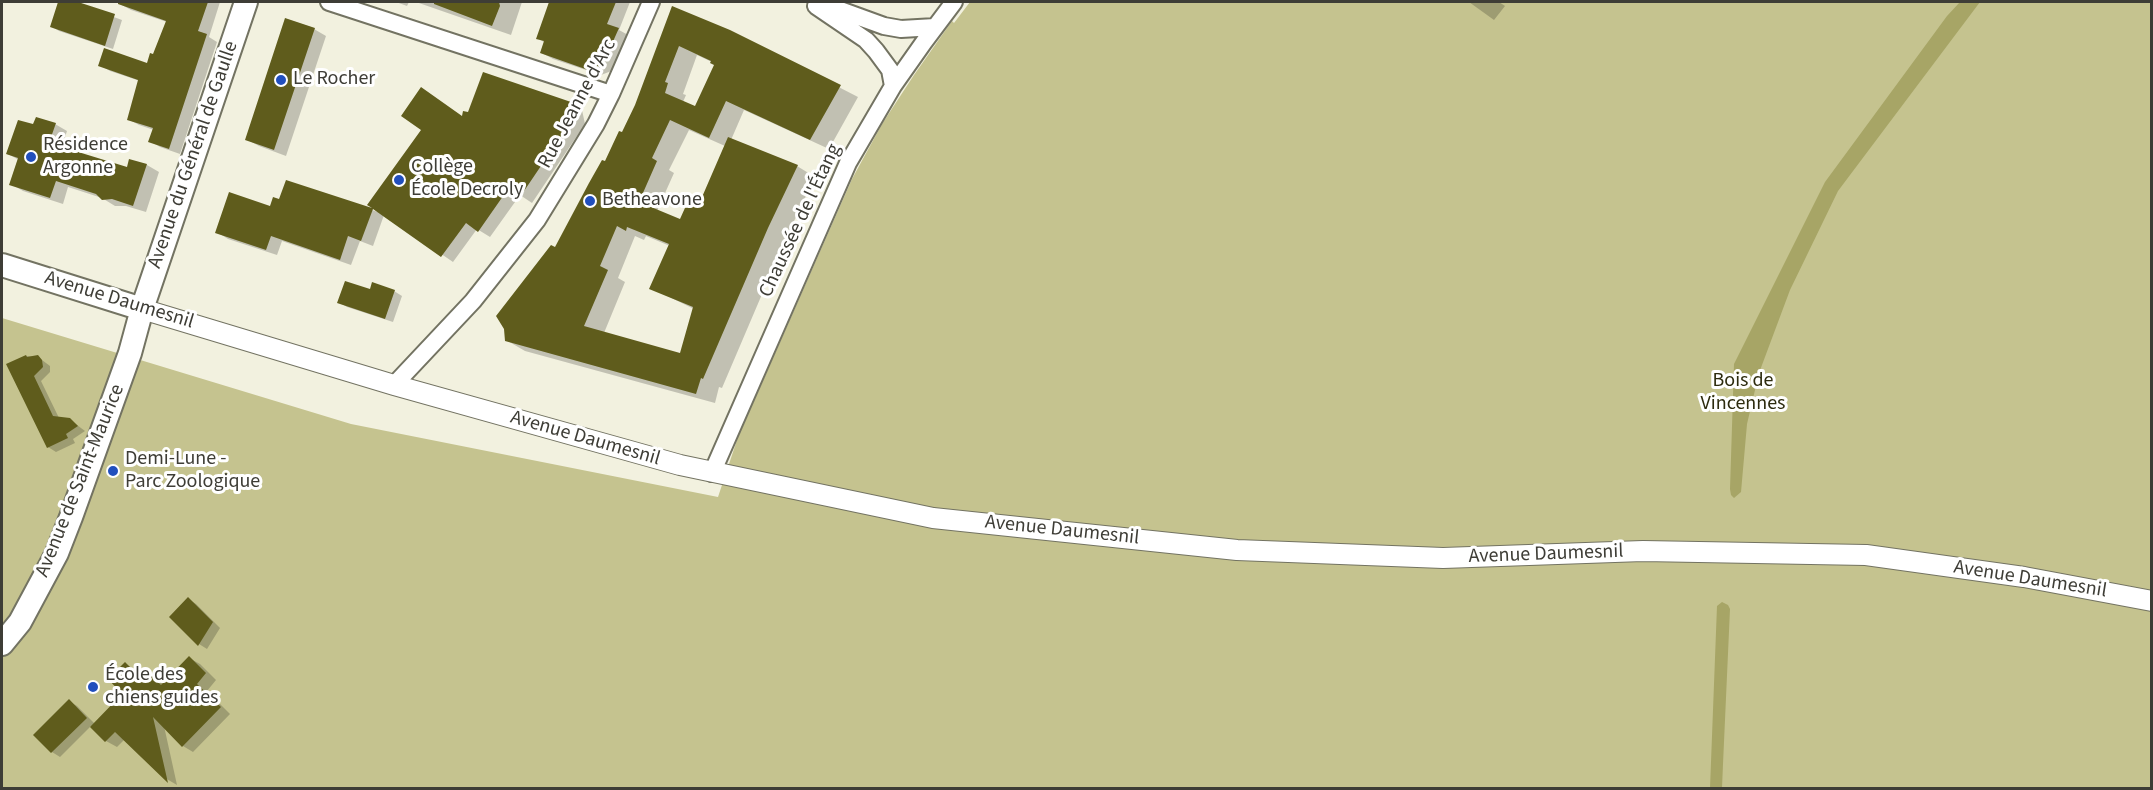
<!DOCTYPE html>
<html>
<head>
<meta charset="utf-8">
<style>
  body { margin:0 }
  #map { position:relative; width:2153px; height:790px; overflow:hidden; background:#f2f1df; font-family:"Source Sans 3",sans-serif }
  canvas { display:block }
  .frame { position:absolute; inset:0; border:3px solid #3e3d36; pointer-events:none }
</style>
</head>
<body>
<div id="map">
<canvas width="2153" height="790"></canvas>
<div class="frame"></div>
</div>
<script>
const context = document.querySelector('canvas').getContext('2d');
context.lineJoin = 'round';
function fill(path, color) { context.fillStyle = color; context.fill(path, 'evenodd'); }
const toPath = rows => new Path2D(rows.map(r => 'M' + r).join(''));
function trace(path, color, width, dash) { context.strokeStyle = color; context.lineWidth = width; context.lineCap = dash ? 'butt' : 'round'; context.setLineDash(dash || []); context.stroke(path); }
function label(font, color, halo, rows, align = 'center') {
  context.font = font + ' "Source Sans 3",sans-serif'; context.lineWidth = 6; context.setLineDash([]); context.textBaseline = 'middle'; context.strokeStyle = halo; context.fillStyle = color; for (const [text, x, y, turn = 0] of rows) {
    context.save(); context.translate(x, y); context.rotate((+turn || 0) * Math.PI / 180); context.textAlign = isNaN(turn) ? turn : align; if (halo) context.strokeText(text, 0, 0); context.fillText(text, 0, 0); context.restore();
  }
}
fill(toPath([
  [970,2,2151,2,2151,788,2,788,2,318,351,424,718,497,738,437,852,179,882,124,914,75,952,21,954,23]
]), '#c5c38f');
fill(toPath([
  [1960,2,1980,2,1838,191,1790,290,1759,373,1747,424,1741,492,1734,498,1731,495,1730,489,1734,364,1825,182,1947,16],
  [1722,602,1728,605,1730,609,1723,764,1722,788,1710,788,1717,606]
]), '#a7a566');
fill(toPath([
  [60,2,73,2,122,20,113,49,59,31,51,26],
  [121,2,220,2,209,37,217,42,180,154,160,147,150,141,154,130,139,125,128,119,140,81,110,71,100,65,148,65,154,56,167,22,131,10,120,4],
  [396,2,409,2,407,6],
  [416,2,522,2,511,35],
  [550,2,579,10,582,2,630,2,619,30,630,36,614,70,601,75,553,59,542,53,545,43,538,38],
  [1469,2,1499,2,1505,6,1494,20],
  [673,8,730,31,858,97,829,149,744,110,731,140,797,166,815,177,786,238,722,388,719,387,715,403,525,351,506,340,637,106],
  [697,55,716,64,696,107,683,102,686,95,683,94],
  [689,130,725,146,700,206,681,221,657,211,674,173,669,170],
  [635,236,644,240,646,236,670,246,651,288,694,309,681,355,604,333,625,282,618,278],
  [314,29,326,36,286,156,259,146,246,139],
  [570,104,582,110,585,124,532,203,520,195,490,237,477,229,453,262,384,215,373,246,360,241,351,265,282,241,277,255,228,239,217,232,280,201,287,182,378,212,463,117],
  [55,124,67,131,61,149,128,169,130,161,147,165,159,172,146,212,126,206,115,206,102,198,68,187,63,204,23,191,11,184,19,160,8,154,34,126],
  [371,291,394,291,402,296,393,322,347,307,339,302],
  [26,356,38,357,50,366,50,372,41,381,59,418,69,419,85,431,73,439,75,443,56,452,48,447],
  [188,599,196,604,220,628,207,649,199,644],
  [189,658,200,664,216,680,207,691,230,714,193,752,183,746,164,726,177,785,165,778,125,739,117,747,106,741,91,726,60,757,52,752,35,735,69,701,77,706,95,724,124,694,126,664,143,676,147,672,163,684]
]), '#0003');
fill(toPath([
  [58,2,78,2,115,14,105,46,50,27],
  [118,2,208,2,198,31,207,34,169,149,148,142,153,128,127,120,138,80,98,66,104,48,147,63,150,53,153,54,166,21,118,4],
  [434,2,499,2,500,6,492,26,434,4],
  [549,2,616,2,607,24,619,28,603,64,588,70,540,53,544,41,536,39],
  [672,6,730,30,841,85,810,140,726,101,709,138,670,120,652,158,657,161,639,202,680,219,689,199,699,204,728,137,798,165,768,228,703,379,701,378,696,394,505,341,504,329,496,316,551,245,555,247,589,183,602,160,605,161,619,131,622,132,635,105],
  [679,46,711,61,710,63,714,65,695,106,665,93,668,83,665,82],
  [617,226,626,231,627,227,669,244,649,289,693,307,680,353,584,326,608,270,600,266],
  [285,18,315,28,274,150,245,140],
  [483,72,571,102,574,117,520,197,508,189,478,232,466,223,441,257,373,209,361,241,348,236,340,260,271,236,266,250,215,233,229,192,270,206,273,197,279,199,286,180,372,208,367,205,421,130,401,116,421,87,462,116,463,111,468,112],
  [36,117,56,123,49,143,127,167,129,159,147,164,133,206,112,199,102,200,96,194,56,181,50,198,9,185,18,158,6,154,18,120,33,124],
  [345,281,370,289,372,282,395,290,385,319,337,303],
  [26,355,27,357,38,355,42,360,43,367,34,376,53,416,70,418,78,426,66,434,68,438,47,448,6,364],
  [188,597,213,622,198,646,169,617],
  [189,656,206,673,197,684,221,707,182,747,153,717,168,783,115,732,105,742,90,727,122,694,108,679,125,662,140,677,146,670,161,685],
  [69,699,87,718,51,753,33,735]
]), '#5f5c1c');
const minor = toPath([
  [329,2,611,94],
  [893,86,890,70,876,51,866,40,816,6,840,10,884,26,901,29,935,27],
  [394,385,473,301,537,220,596,124,611,94,651,2],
  [712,473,848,163,893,86,924,42,954,2]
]);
const tertiary = toPath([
  [142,309,394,385,680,465,933,518,1237,550,1443,558,1643,551,1866,555,2024,577,2152,601]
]);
const secondary = toPath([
  [2,265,142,309],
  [2,644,20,622,57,553,71,517,130,353,142,309,246,2]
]);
trace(minor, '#737362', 20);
trace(tertiary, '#737362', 22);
trace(secondary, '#737362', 26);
trace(minor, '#fff', 16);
trace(tertiary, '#fff', 20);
trace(secondary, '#fff', 22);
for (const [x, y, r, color] of [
  [281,80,6,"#214fbd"],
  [31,157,6,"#214fbd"],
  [399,180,6,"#214fbd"],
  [590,201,6,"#214fbd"],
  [113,471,6,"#214fbd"],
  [93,687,6,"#214fbd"]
]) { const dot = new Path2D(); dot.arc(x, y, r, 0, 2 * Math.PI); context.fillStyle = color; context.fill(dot); trace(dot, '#fff', 2); }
label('20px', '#3e3d36', '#fff', [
  ["Le Rocher",293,80],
  ["Résidence",43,146],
  ["Argonne",43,169],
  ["Collège",411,168],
  ["École Decroly",411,191],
  ["Betheavone",602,201],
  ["Demi-Lune -",125,460],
  ["Parc Zoologique",125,483],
  ["École des",105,676],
  ["chiens guides",105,699]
], 'left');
label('20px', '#3e3d36', '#fff', [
  ["Rue Jeanne d'Arc",578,104,-62],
  ["Avenue du Général de Gaulle",194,155,-71],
  ["Chaussée de l'Étang",801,221,-65],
  ["Avenue Daumesnil",119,301,17],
  ["Avenue Daumesnil",585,439,16],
  ["Avenue de Saint-Maurice",81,481,-68],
  ["Avenue Daumesnil",1062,531,6],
  ["Avenue Daumesnil",1546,555,-2],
  ["Avenue Daumesnil",2030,580,9]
]);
label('20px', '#2d2b0e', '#fff', [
  ["Bois de",1743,382],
  ["Vincennes",1743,405]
]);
</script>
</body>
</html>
